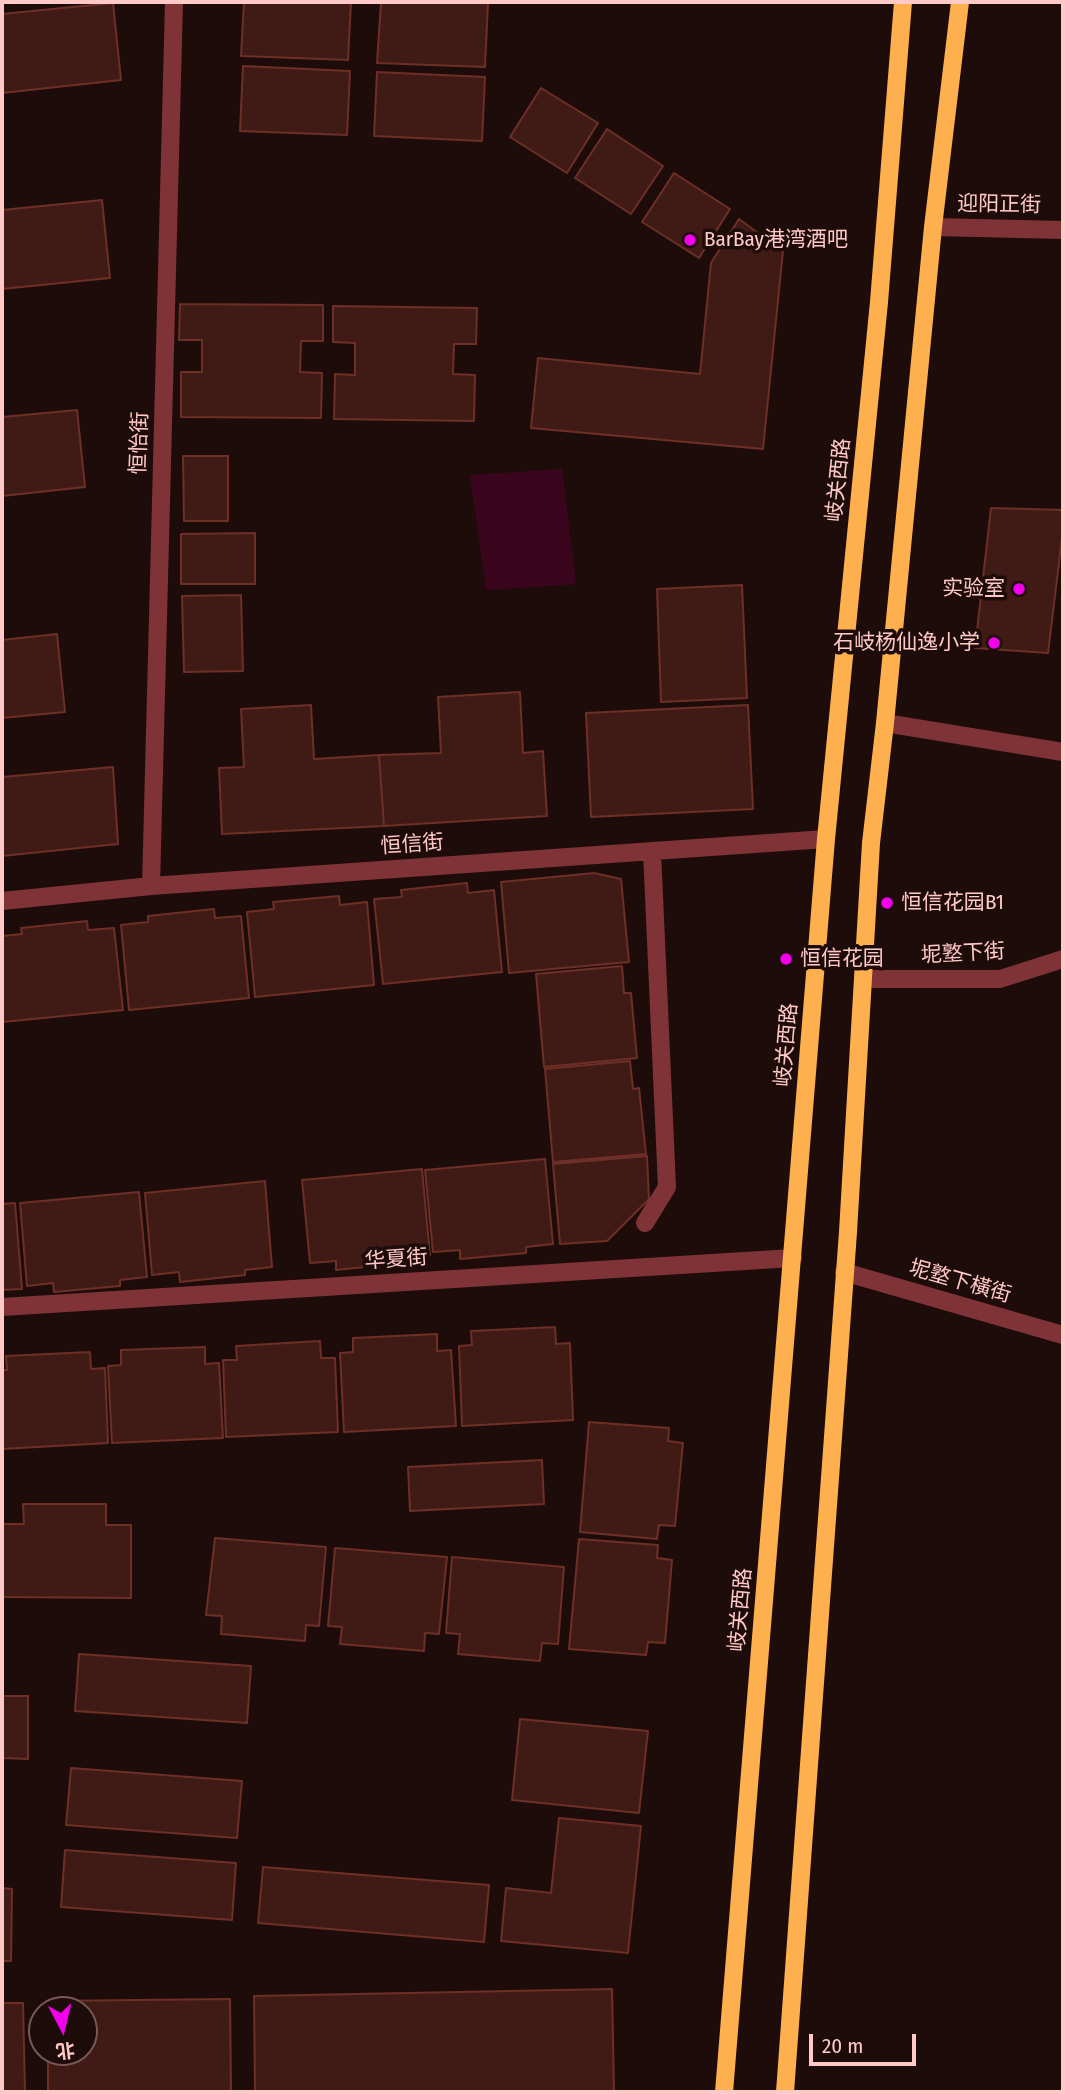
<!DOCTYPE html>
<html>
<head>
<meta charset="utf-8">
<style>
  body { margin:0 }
  #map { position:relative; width:1065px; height:2094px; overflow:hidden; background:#1e0c0b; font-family:"Fira Sans Condensed","Noto Sans SC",sans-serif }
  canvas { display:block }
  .frame { position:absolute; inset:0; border:4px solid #ffc9c7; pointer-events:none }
  .north { position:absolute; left:28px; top:1996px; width:70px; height:70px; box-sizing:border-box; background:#1e0c0b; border:2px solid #785856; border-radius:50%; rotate:173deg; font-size:19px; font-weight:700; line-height:28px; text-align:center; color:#ffc9c7 }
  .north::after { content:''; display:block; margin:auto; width:24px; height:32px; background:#f200ec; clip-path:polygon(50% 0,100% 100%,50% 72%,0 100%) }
  .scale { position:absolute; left:809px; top:2034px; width:107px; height:32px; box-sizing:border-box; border:4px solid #ffc9c7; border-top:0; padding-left:9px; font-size:21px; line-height:24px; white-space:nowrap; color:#ffc9c7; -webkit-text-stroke:5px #1e0c0b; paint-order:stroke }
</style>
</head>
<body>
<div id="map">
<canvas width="1065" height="2094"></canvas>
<div class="frame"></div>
<div class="north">北</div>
<div class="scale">20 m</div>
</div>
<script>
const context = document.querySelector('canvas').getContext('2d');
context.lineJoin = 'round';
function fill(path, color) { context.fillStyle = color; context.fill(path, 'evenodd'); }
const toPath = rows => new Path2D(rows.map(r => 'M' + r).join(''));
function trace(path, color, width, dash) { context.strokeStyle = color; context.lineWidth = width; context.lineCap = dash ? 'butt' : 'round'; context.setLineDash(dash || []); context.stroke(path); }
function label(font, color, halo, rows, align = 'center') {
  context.font = font + ' "Fira Sans Condensed","Noto Sans SC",sans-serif'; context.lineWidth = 7; context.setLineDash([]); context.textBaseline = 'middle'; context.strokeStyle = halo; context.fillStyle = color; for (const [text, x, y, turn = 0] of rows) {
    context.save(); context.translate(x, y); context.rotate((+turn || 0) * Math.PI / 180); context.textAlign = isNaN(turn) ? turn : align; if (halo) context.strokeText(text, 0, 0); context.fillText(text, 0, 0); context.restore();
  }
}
fill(toPath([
  [562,469,576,584,486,590,470,475]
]), '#3b061d');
const building = toPath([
  [244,2,351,2,348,60,241,56,244,2],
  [381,2,488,3,485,67,377,63,381,2],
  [113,3,121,80,2,93,2,14,113,3],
  [243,66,350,71,347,135,240,131,243,66],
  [377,72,485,77,482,141,374,136,377,72],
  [541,88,598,123,567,173,510,137,541,88],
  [607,129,663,166,631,214,575,178,607,129],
  [674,173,730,209,699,258,642,222,674,173],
  [102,200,110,278,2,289,2,210,102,200],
  [739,219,783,251,763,449,531,428,538,358,700,374,711,263,739,219],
  [180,304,323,305,323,341,301,341,300,372,322,373,321,418,181,417,181,372,202,372,202,340,179,340,180,304],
  [333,306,477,308,476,344,454,344,453,374,475,375,474,421,334,419,335,374,355,375,355,343,333,342,333,306],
  [77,410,85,487,2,496,2,417,77,410],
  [183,456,228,456,228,521,184,521,183,456],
  [991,508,1063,510,1063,530,1048,653,975,648,991,508],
  [255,533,255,584,181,584,181,534,255,533],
  [742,585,747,698,661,702,657,589,742,585],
  [241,595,243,671,184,672,182,596,241,595],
  [57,634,65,712,2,718,2,640,57,634],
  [520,692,523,753,543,751,547,816,384,826,379,755,441,753,438,697,520,692],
  [311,705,314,759,379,755,384,826,222,834,219,768,244,767,241,709,311,705],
  [748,705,753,809,591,817,586,713,748,705],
  [113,767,118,844,2,856,2,777,113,767],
  [594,873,621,879,629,962,509,973,501,882,594,873],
  [467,883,468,893,494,890,502,972,383,984,374,899,402,897,401,890,467,883],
  [339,896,340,905,367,902,374,985,255,997,247,912,274,909,273,902,339,896],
  [214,909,215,918,241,916,249,998,129,1010,121,925,148,922,148,916,214,909],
  [87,921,88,930,114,928,123,1010,3,1022,2,936,22,934,21,928,87,921],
  [622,966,624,993,631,993,637,1058,544,1067,536,974,622,966],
  [630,1061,633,1089,639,1088,646,1154,553,1162,545,1069,630,1061],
  [647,1156,649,1199,607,1241,560,1244,553,1164,647,1156],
  [545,1159,553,1244,526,1247,526,1253,460,1259,460,1250,433,1252,425,1170,545,1159],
  [422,1169,430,1255,402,1257,403,1263,336,1270,336,1261,310,1263,302,1180,422,1169],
  [265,1181,272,1267,245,1270,245,1275,180,1282,179,1272,152,1275,145,1193,265,1181],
  [139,1192,147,1277,120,1280,120,1286,54,1292,53,1283,27,1286,20,1203,139,1192],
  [15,1203,22,1289,2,1290,2,1204,15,1203],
  [555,1327,556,1344,570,1343,573,1420,462,1426,459,1346,472,1345,471,1331,555,1327],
  [437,1334,437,1351,451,1350,456,1426,344,1432,340,1353,353,1352,353,1338,437,1334],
  [320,1341,321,1358,335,1358,338,1432,226,1437,223,1360,237,1360,236,1346,320,1341],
  [205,1347,205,1364,219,1363,223,1438,112,1443,108,1366,121,1365,121,1350,205,1347],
  [90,1352,91,1369,105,1368,108,1443,2,1449,2,1370,7,1370,6,1356,90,1352],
  [589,1422,669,1428,668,1441,683,1443,675,1526,659,1525,657,1539,580,1532,589,1422],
  [542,1460,544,1504,410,1511,408,1467,542,1460],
  [23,1504,106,1504,106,1525,131,1525,131,1598,2,1597,2,1524,24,1524,23,1504],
  [215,1538,326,1547,319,1626,306,1625,305,1641,221,1634,222,1616,206,1615,215,1538],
  [579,1539,658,1545,657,1558,672,1560,665,1643,648,1642,646,1655,569,1649,579,1539],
  [335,1548,447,1557,439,1634,425,1633,424,1651,340,1644,342,1627,328,1626,335,1548],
  [452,1557,564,1567,558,1644,542,1643,540,1661,458,1654,460,1634,446,1633,452,1557],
  [79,1654,251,1666,247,1723,75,1711,79,1654],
  [2,1696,28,1696,28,1759,2,1758,2,1696],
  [520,1719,648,1731,639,1813,512,1800,520,1719],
  [71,1768,242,1781,237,1838,66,1825,71,1768],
  [559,1818,641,1826,628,1953,501,1941,506,1888,551,1893,559,1818],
  [65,1850,236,1863,232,1920,61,1907,65,1850],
  [263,1867,489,1885,484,1942,258,1923,263,1867],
  [2,1888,12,1889,11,1961,2,1961,2,1888],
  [612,1989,614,2092,255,2092,254,1996,612,1989],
  [230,1999,231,2091,48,2092,48,2052,84,2052,84,2010,47,2010,47,2001,230,1999],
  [2,2003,23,2003,25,2092,2,2092,2,2003]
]);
fill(building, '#401b16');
trace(building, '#6d2f26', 2);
trace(toPath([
  [933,227,1063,230],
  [885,723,1063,752],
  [151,886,174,2],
  [2,901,151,886,826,839],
  [863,979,1000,979,1063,959],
  [645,1223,667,1187,652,851],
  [844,1272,1063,1335],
  [2,1307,793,1258]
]), '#7f3336', 18);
trace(toPath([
  [724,2092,826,839,879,302,903,2],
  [785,2092,848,1232,871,843,885,723,933,227,960,2]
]), '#ffb04e', 18);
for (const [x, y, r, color] of [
  [690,240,7,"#f200ec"],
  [1019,589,7,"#f200ec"],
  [994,643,7,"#f200ec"],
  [887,903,7,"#f200ec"],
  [786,959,7,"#f200ec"]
]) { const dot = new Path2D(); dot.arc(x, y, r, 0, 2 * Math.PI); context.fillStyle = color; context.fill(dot); trace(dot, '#1e0c0b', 2.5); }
label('21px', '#ffc9c7', '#1e0c0b', [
  ["迎阳正街",999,205,1],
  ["恒怡街",140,443,-88],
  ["岐关西路",839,480,-84],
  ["恒信街",412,845,-4],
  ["坭墪下街",963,954,-3],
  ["岐关西路",787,1045,-85],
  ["华夏街",396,1260,-4],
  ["坭墪下橫街",960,1282,16],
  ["岐关西路",741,1610,-85]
]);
label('21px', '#ffc9c7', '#1e0c0b', [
  ["BarBay港湾酒吧",704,240],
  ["实验室",1005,589,"right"],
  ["石岐杨仙逸小学",980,643,"right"],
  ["恒信花园B1",901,903],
  ["恒信花园",800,959]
], 'left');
</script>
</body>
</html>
